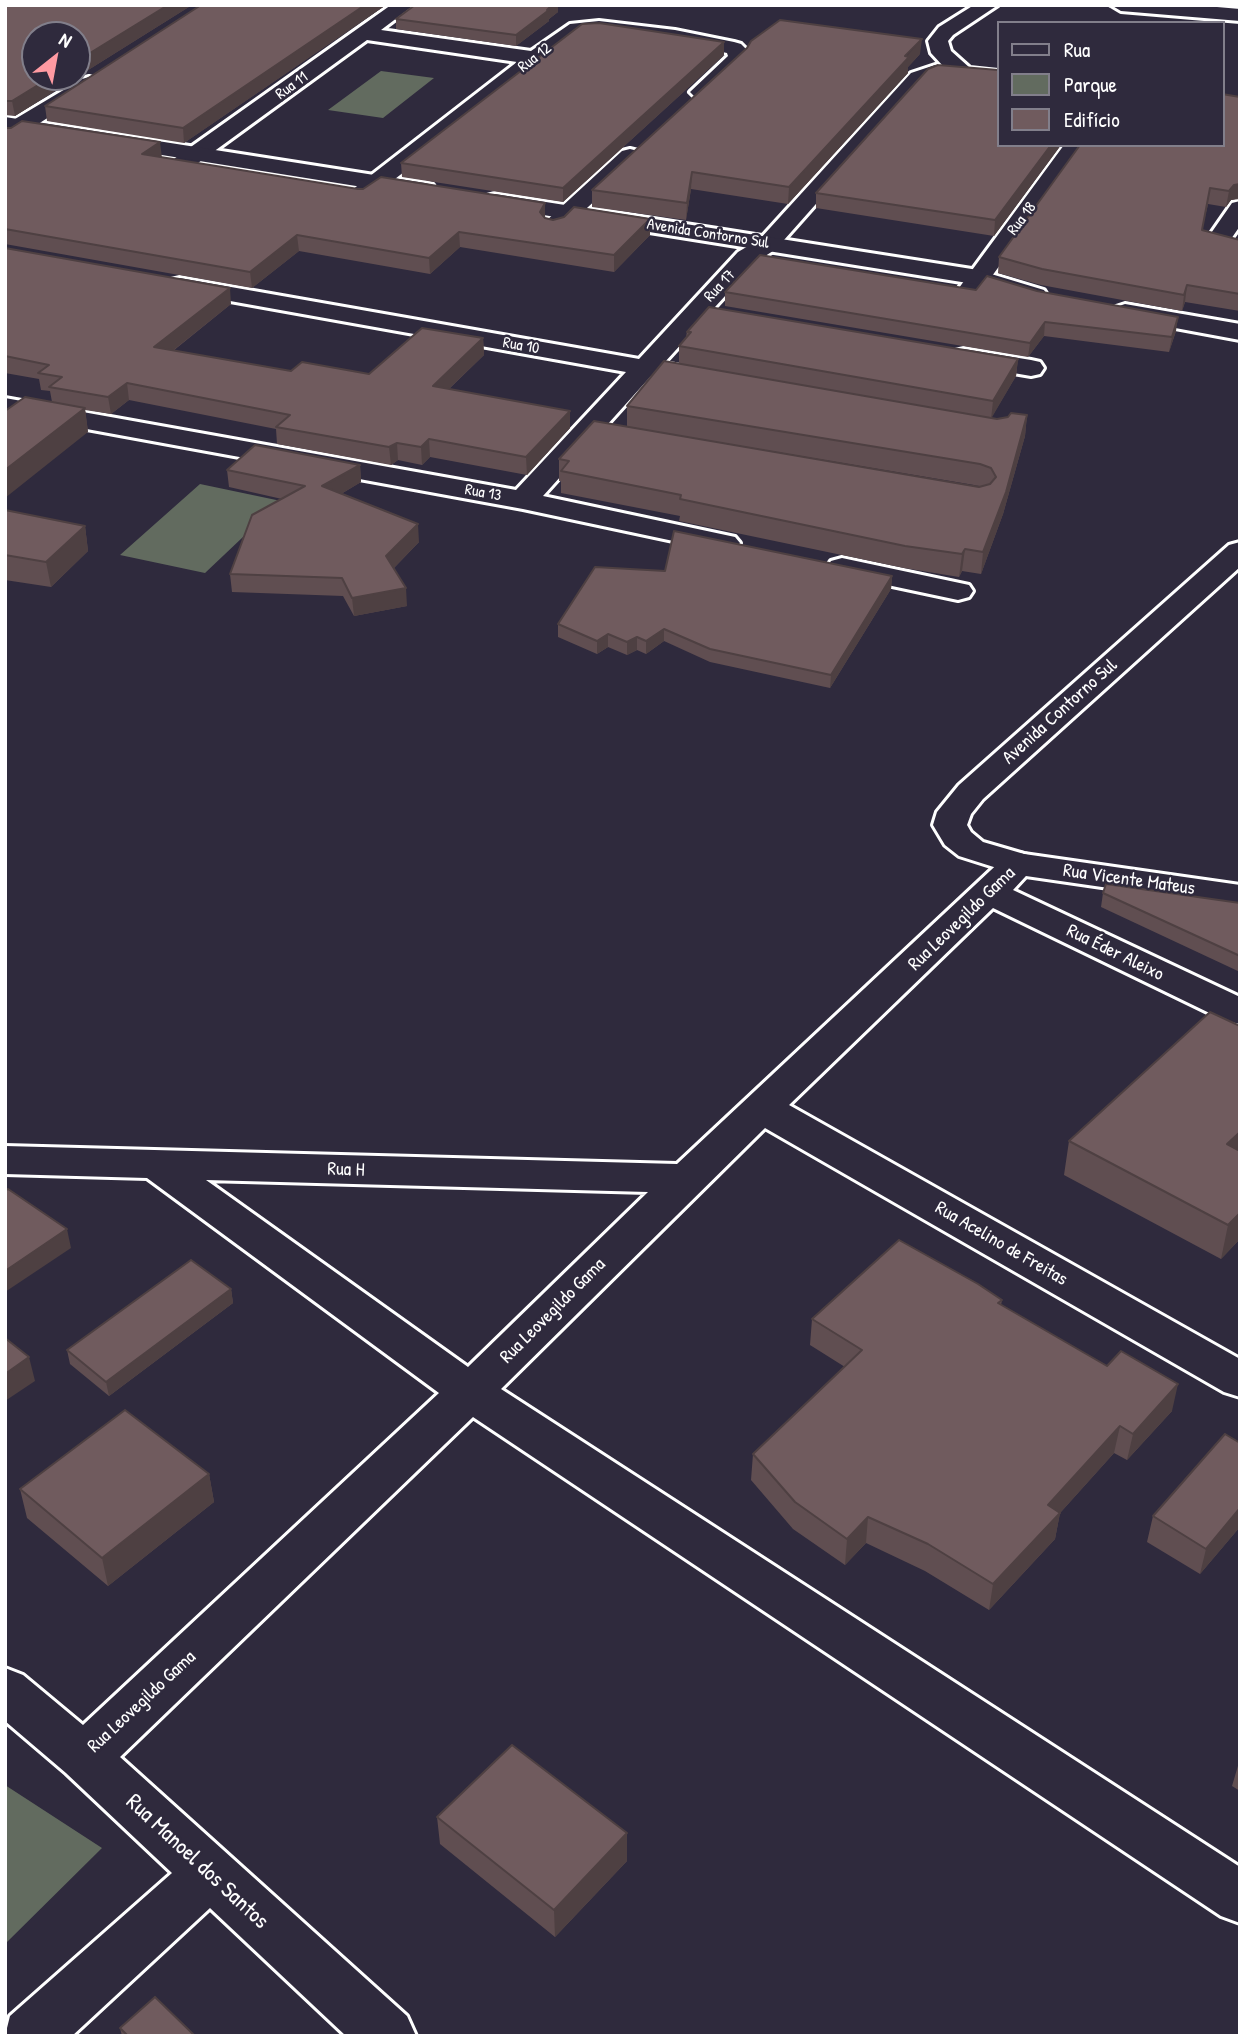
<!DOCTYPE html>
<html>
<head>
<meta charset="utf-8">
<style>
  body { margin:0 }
  #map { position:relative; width:1245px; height:2041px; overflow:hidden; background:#2f2a3d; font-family:"Patrick Hand",sans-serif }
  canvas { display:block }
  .frame { position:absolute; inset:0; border:7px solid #fff; pointer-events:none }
  .legend { position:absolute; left:997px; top:21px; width:228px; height:126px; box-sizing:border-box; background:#2f2a3d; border:2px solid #827f8b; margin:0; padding:9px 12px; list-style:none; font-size:21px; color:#fff }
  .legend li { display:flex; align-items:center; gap:14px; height:35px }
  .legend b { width:35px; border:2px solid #827f8b }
  .north { position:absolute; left:21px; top:21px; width:70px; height:70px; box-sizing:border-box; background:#2f2a3d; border:2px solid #827f8b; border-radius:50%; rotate:31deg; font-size:19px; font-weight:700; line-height:28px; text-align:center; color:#fff }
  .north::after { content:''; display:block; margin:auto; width:24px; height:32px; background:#ff9aa2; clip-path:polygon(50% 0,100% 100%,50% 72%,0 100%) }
</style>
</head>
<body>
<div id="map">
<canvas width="1245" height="2041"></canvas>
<div class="frame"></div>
<ul class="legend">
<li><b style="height:9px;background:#2f2a3d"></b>Rua</li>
<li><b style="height:19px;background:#626b5f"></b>Parque</li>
<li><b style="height:19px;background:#705b5e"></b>Edifício</li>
</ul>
<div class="north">N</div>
</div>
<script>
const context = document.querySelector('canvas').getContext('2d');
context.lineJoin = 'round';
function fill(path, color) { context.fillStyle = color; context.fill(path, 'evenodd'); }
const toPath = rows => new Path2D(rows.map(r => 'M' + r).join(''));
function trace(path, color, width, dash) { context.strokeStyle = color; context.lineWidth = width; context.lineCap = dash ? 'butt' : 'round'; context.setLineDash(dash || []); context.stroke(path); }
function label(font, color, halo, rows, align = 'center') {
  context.font = font + ' "Patrick Hand",sans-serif'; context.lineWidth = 5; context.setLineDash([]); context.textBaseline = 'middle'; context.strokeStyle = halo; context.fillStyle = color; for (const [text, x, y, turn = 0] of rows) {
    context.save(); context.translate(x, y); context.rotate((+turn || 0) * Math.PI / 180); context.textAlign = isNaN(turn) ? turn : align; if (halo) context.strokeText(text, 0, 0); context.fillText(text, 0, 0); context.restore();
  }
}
fill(toPath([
  [381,71,434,78,383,118,328,110],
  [200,484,281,501,205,573,120,555],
  [5,1785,102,1848,5,1944]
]), '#626b5f');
const minor = toPath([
  [391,5,414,5,381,30,531,51,570,24,599,21,675,30,734,42,741,44,749,52,745,62,708,96,701,98,694,96,690,92,728,56,727,53,675,42,599,33,581,34,368,200,360,202,352,200,348,195,352,190,517,62,367,40,187,171,171,171,168,166,171,161,391,5],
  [974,5,998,5,953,35,948,41,951,51,970,68,998,71,998,83,937,77,925,81,776,249,756,262,664,363,719,373,723,379,719,385,710,387,651,376,543,496,735,537,740,543,735,549,725,552,523,509,5,414,5,398,516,490,626,372,180,292,171,290,168,285,171,280,180,278,639,359,738,252,760,239,911,73,935,65,943,66,931,53,928,41,939,27,974,5],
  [1111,5,1194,5,1240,9,1240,21,1121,11,1111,5],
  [89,77,96,79,99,83,96,87,13,140,5,142,5,125,82,79,89,77],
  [1064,145,1086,145,977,297,968,299,959,297,956,292,1064,145],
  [630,149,638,151,641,156,638,161,562,231,546,231,542,226,546,221,622,151,630,149],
  [1240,201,1240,226,1231,239,1227,244,1211,244,1207,239,1232,203,1240,201],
  [964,349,1031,360,1040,362,1044,368,1040,374,1031,376,955,363,951,357,955,351,964,349],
  [842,558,969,585,973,591,969,597,958,600,831,573,827,567,831,561,842,558],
  [1019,853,1032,856,1037,864,1013,890,1240,997,1240,1024,1226,1021,993,908,789,1105,1240,1359,1240,1397,1224,1392,765,1128,501,1389,1240,1867,1240,1923,1221,1916,473,1417,120,1757,407,2016,416,2036,346,2036,210,1908,72,2036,5,2036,10,2016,172,1873,66,1773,5,1721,5,1668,23,1675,83,1725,439,1393,147,1178,5,1174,5,1146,677,1164,1006,856,1019,853],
  [206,1180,648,1192,468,1367,206,1180]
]);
const tertiary = toPath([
  [5,117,425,183,433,185,436,190,433,195,425,197,5,130,5,117],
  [495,194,978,270,1044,290,1047,295,1044,300,1035,302,974,284,487,206,483,201,487,196,495,194],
  [1125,304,1240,324,1240,340,1116,317,1112,312,1116,307,1125,304],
  [1240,542,1240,567,983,799,971,814,967,825,971,832,983,842,1024,854,1240,885,1240,907,1019,875,959,856,945,845,933,825,937,812,959,785,1229,545,1240,542]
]);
trace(minor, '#fff', 6);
trace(tertiary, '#fff', 6);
fill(minor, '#2f2a3d');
fill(tertiary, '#2f2a3d');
fill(toPath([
  [192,5,77,77,77,35,35,77,77,77,15,116,5,115,5,6],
  [201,5,386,5,184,143,47,121,45,106],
  [558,12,549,19,549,21,516,46,396,29,396,19],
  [724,42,724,55,563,202,402,177,401,163],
  [920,54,908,67,908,73,788,204,691,189,686,220,592,207,592,190],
  [1240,97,1240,199,1231,200,1226,207,1208,204,1202,230,1240,240,1240,311,1185,302,1182,311,1041,285,998,273,999,257],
  [5,128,162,158,358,189,545,203,545,218,650,235,614,272,460,247,430,274,299,251,252,288,5,244],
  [1061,145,994,236,816,208,816,193],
  [5,248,231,304,173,351,291,371,369,374,483,338,484,355,449,389,570,411,570,428,527,475,430,457,422,465,398,460,391,465,277,444,276,429,129,400,111,414,85,410,88,432,52,402,50,391,41,390,39,379,5,373],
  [725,292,1176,331,1169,352,1044,336,1028,357,725,306],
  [687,332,1018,359,1016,376,991,418,997,419,1027,415,1025,436,1003,514,981,574,962,571,959,577,904,568,679,521,680,516,561,493,561,481,559,481,559,459,980,486,627,427,627,406,679,363,679,346,686,337],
  [360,465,361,482,341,494,419,542,394,568,407,606,354,616,343,596,232,592,230,574,282,499,229,487,227,470],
  [5,510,85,526,88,551,51,587,5,580],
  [665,571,892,576,891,589,830,688,710,662,664,641,646,654,637,650,627,655,608,647,597,654,558,637,558,624],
  [1103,893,1240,903,1240,972,1101,907],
  [1240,1026,1240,1239,1221,1259,1064,1175,1069,1141],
  [231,1289,233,1303,109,1396,70,1364,67,1350],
  [1002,1300,1001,1305,1172,1411,1127,1460,1114,1453,1060,1513,1055,1539,989,1610,925,1571,866,1543,845,1565,793,1529,751,1480,753,1454,845,1367,810,1345,812,1319],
  [1240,1443,1240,1528,1239,1528,1200,1574,1147,1542,1153,1516],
  [209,1474,214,1502,108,1586,27,1518,20,1489],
  [1240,1759,1240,1791,1232,1786],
  [437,1817,627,1833,627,1861,555,1937,440,1844],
  [120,2028,195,2036,122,2036]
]), '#604e51');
fill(toPath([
  [168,5,192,5,77,77,77,61],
  [365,5,386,5,184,143,183,128],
  [552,5,558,5,558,12,549,19,549,21,516,46,516,35],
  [922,39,920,54,908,67,908,73,788,204,789,187],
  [724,42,724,55,563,202,563,188],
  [51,77,77,77,15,116,12,101],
  [160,142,162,158,142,154],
  [1051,145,1061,145,994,236,995,220],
  [692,172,691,189,686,220,687,203],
  [1240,184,1239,198,1231,200,1226,207,1229,191,1234,185],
  [545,203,545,218,540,212],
  [650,219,650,235,614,272,614,255],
  [459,232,460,247,430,274,429,258],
  [297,235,299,251,252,288,250,272],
  [1187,285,1185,302,1182,311,1184,295],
  [230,288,231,304,156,364,154,347],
  [1178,317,1176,331,1169,352,1172,337],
  [1045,322,1044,336,1028,357,1030,343],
  [483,338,484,355,434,403,433,386],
  [1018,359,1016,376,991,419,993,401],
  [127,383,129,400,111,414,108,397],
  [85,408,88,432,5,498,5,470],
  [570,411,570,428,527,475,526,457],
  [1027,415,1025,436,1003,514,981,574,983,552],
  [429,439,430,457,422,465,421,447],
  [397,443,398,460,391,465,389,447],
  [360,465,361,482,324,504,322,486],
  [418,524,419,542,388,574,386,556],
  [85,526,88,551,51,587,46,562],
  [965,549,962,571,959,577,962,554],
  [892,576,891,589,830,688,831,675],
  [406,588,407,606,354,616,352,598],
  [664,629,664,641,646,654,646,641],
  [608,634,608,647,597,654,597,641],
  [637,637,637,650,627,655,627,642],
  [1240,1132,1240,1158,1227,1144],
  [1240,1213,1240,1239,1221,1259,1228,1225],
  [67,1229,71,1248,5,1292,5,1271],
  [231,1289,233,1303,109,1396,106,1382],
  [29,1357,35,1381,5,1401,5,1374],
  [1178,1384,1172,1411,1127,1460,1133,1434],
  [1120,1426,1114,1453,1060,1513,1055,1539,989,1610,993,1584,1048,1505],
  [209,1474,214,1502,108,1586,102,1558],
  [1240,1508,1240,1523,1239,1528,1200,1574,1206,1549],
  [868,1517,866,1543,845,1565,847,1539],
  [627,1833,627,1861,555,1937,554,1910]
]), '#4e4042');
const building = toPath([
  [7,5,168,5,77,61,77,35,35,35,35,77,51,77,12,101,5,101,5,6,7,5],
  [201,5,365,5,183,128,45,106,201,5],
  [415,5,552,5,547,10,549,10,516,35,396,19,415,5],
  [780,20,922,39,905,56,909,57,789,187,692,172,687,203,592,190,747,48,751,41,780,20],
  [599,23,724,42,563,188,401,163,582,24,599,23],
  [938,65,998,70,998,145,1051,145,995,220,816,193,928,69,938,65],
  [1222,94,1240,97,1240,184,1234,185,1229,191,1210,188,1202,230,1240,240,1240,294,1187,285,1184,295,1042,269,999,257,1080,145,1222,145,1222,94],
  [22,121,160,142,142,154,358,189,363,189,381,177,545,203,540,212,545,218,553,220,564,217,574,207,650,219,614,255,459,232,429,258,297,235,250,272,5,229,5,128,11,128,22,121],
  [5,248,230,288,154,347,291,371,302,362,369,374,422,328,483,338,433,386,570,411,526,457,429,439,421,447,397,443,389,447,276,427,290,415,127,383,108,397,49,387,62,377,38,373,49,365,5,356,5,248],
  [760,255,976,290,987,276,1037,291,1178,317,1172,337,1045,322,1030,343,725,292,760,255],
  [709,307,1018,359,993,401,679,346,691,332,687,332,709,307],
  [664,361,997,419,1008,417,1011,413,1027,415,1006,492,983,552,965,549,962,554,905,546,680,499,681,495,561,471,569,461,559,459,594,421,979,487,990,484,996,477,991,468,980,464,627,406,664,361],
  [25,397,85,408,5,470,5,411,25,397],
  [255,445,360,465,322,486,418,524,386,556,406,588,352,598,342,578,230,574,252,515,305,486,227,470,255,445],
  [5,510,85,526,46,562,5,555,5,510],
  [674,531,892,576,831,675,710,649,664,629,646,641,637,637,627,642,608,634,597,641,558,624,595,567,665,571,674,531],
  [1106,884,1240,903,1240,956,1103,893,1106,884],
  [1210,1012,1240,1026,1240,1132,1227,1144,1240,1151,1240,1213,1228,1225,1069,1141,1210,1012],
  [8,1189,67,1229,5,1271,5,1191,8,1189],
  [899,1240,978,1284,1002,1300,998,1303,1107,1366,1121,1351,1178,1384,1133,1434,1120,1426,1048,1505,1060,1513,993,1584,928,1544,868,1517,847,1539,795,1502,753,1454,862,1350,812,1319,899,1240],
  [191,1260,231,1289,106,1382,67,1350,191,1260],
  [5,1338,29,1357,5,1374,5,1338],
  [125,1410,209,1474,102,1558,20,1489,125,1410],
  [1225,1434,1240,1443,1240,1508,1206,1549,1153,1516,1225,1434],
  [512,1745,627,1833,554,1910,437,1817,512,1745],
  [155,1997,195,2036,128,2036,120,2028,155,1997]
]);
fill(building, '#705b5e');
trace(building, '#4e4042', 2);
label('16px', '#fff', '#2f2a3d', [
  ["Rua 12",535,58,-38],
  ["Rua 11",292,86,-36],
  ["Rua 18",1022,219,-53],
  ["Avenida Contorno Sul",708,234,9],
  ["Rua 17",720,286,-47],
  ["Rua 10",521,346,10],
  ["Rua 13",483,493,10]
]);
label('19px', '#fff', '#2f2a3d', [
  ["Avenida Contorno Sul",1060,712,-42],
  ["Rua Vicente Mateus",1129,880,8],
  ["Rua Leovegildo Gama",962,919,-44],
  ["Rua Éder Aleixo",1115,953,26],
  ["Rua H",346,1170,2],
  ["Rua Acelino de Freitas",1001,1244,30],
  ["Rua Leovegildo Gama",553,1311,-45],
  ["Rua Leovegildo Gama",142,1702,-43]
]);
label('23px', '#fff', '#2f2a3d', [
  ["Rua Manoel dos Santos",197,1862,43]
]);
</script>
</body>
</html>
